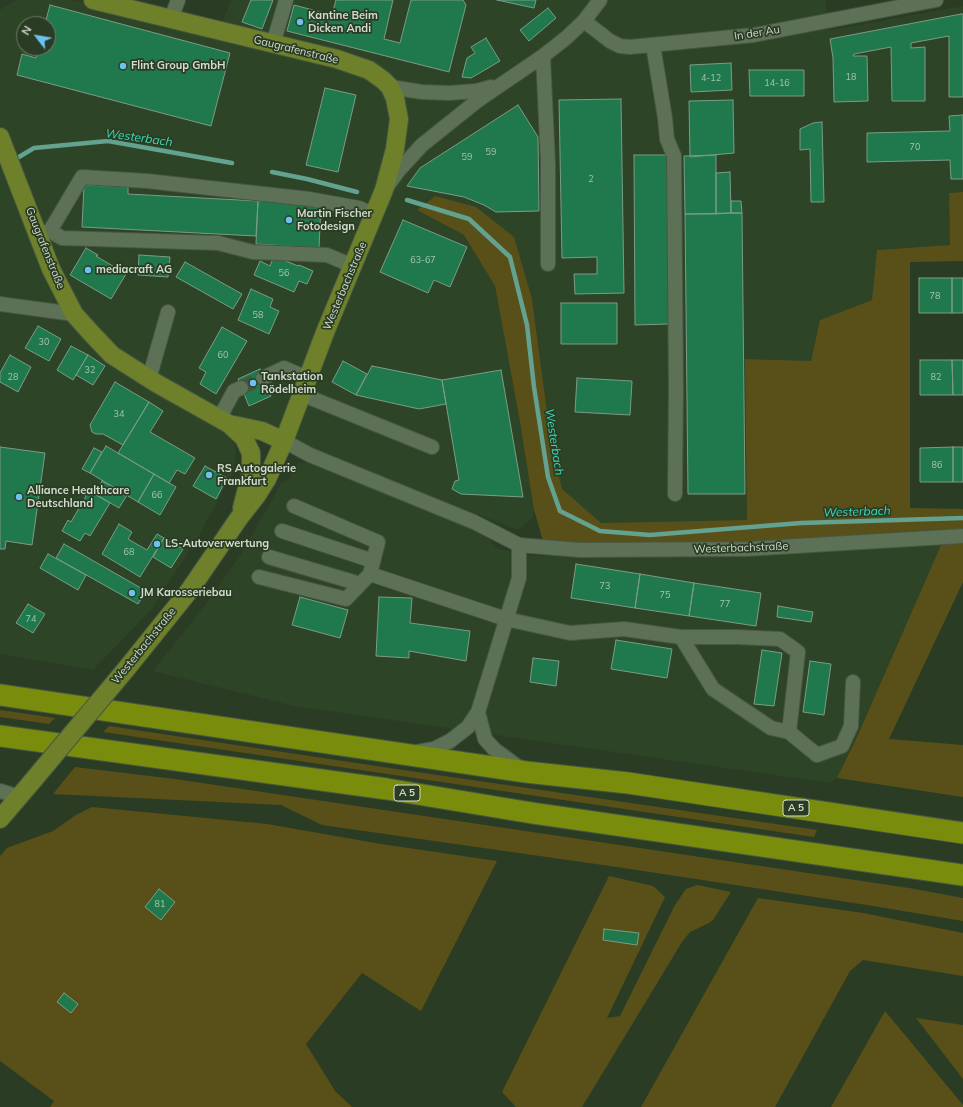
<!DOCTYPE html>
<html>
<head>
<meta charset="utf-8">
<style>
  body { margin:0 }
  #map { position:relative; width:963px; height:1107px; overflow:hidden; background:#2b3c24; font-family:Mulish,sans-serif }
  canvas { display:block }
  .north { position:absolute; left:16px; top:16px; width:40px; height:40px; box-sizing:border-box; background:#2b3c24; border:1px solid #6d7c68; border-radius:50%; rotate:301deg; font-size:11px; font-weight:700; line-height:16px; text-align:center; color:#d1dccd }
  .north::after { content:''; display:block; margin:auto; width:14px; height:18px; background:#6bc3f2; clip-path:polygon(50% 0,100% 100%,50% 72%,0 100%) }
</style>
</head>
<body>
<div id="map">
<canvas width="963" height="1107"></canvas>
<div class="north">N</div>
</div>
<script>
const context = document.querySelector('canvas').getContext('2d');
context.lineJoin = 'round';
function fill(path, color) { context.fillStyle = color; context.fill(path, 'evenodd'); }
const toPath = rows => new Path2D(rows.map(r => 'M' + r).join(''));
function trace(path, color, width, dash) { context.strokeStyle = color; context.lineWidth = width; context.lineCap = dash ? 'butt' : 'round'; context.setLineDash(dash || []); context.stroke(path); }
function label(font, color, halo, rows, align = 'center') {
  context.font = font + ' Mulish,sans-serif'; context.lineWidth = 3.5; context.setLineDash([]); context.textBaseline = 'middle'; context.strokeStyle = halo; context.fillStyle = color; for (const [text, x, y, turn = 0] of rows) {
    context.save(); context.translate(x, y); context.rotate((+turn || 0) * Math.PI / 180); context.textAlign = isNaN(turn) ? turn : align; if (halo) context.strokeText(text, 0, 0); context.fillText(text, 0, 0); context.restore();
  }
}
fill(toPath([
  [16,0,70,0,223,21,231,0,825,0,830,30,963,6,963,192,949,193,950,245,877,250,872,300,820,320,811,361,746,359,747,520,601,523,561,489,551,442,532,299,434,196,417,210,464,235,495,286,520,422,534,510,532,519,518,530,312,449,228,411,223,432,231,439,236,450,234,471,198,537,151,610,93,670,0,654,0,10],
  [24,24,48,24,48,48,24,48],
  [306,462,471,527,486,536,498,549,530,556,574,556,941,545,857,737,837,778,830,783,294,706,153,671,205,605,240,556,282,482,289,479,296,464]
]), '#2e4426');
fill(toPath([
  [963,192,963,261,910,262,910,508,963,509,963,582,889,739,963,745,963,797,837,778,857,737,941,545,574,556,544,544,534,510,520,422,495,286,464,235,417,210,435,196,476,207,514,237,532,299,551,442,562,489,601,523,747,520,745,359,811,361,820,320,872,300,877,250,950,245,949,193],
  [0,710,42,716,55,718,49,724,0,717],
  [109,726,403,770,817,830,814,837,103,732],
  [75,767,175,779,909,888,963,898,963,921,867,905,617,867,322,825,281,805,53,794],
  [92,807,267,824,381,844,497,861,421,1011,362,973,306,1044,335,1091,352,1107,50,1107,54,1101,0,1061,0,856,7,848,53,831,76,815],
  [609,876,653,886,665,897,607,1018,620,1016,675,905,686,889,697,885,731,892,713,920,709,923,690,932,682,942,582,1107,516,1107,502,1092],
  [758,898,863,913,963,933,963,976,863,960,850,971,775,1107,641,1107],
  [885,1011,963,1105,963,1107,831,1107],
  [916,1018,963,1025,963,1079]
]), '#595019');
trace(toPath([
  [14,160,34,148,108,141,232,163],
  [272,172,307,179,357,192],
  [407,200,469,219,510,257,527,325,534,387,548,477,560,511,600,531,650,535,801,523,963,518]
]), '#63a290', 4.5);
const building = toPath([
  [251,0,273,0,262,29,242,22,251,0],
  [336,0,393,0,384,39,400,43,411,0,463,0,466,5,449,72,287,31,294,5,332,15,336,0],
  [497,0,536,0,534,8,497,0],
  [50,5,230,53,211,126,17,75,22,54,36,58,38,48,48,48,48,24,45,24,50,5],
  [548,8,556,18,529,41,520,30,548,8],
  [961,14,963,14,963,97,949,97,949,36,911,43,911,48,925,47,925,101,892,101,891,47,854,54,853,56,867,56,868,101,834,102,833,58,830,39,961,14],
  [486,38,500,61,471,78,462,77,467,58,475,53,471,47,486,38],
  [731,63,732,90,691,92,690,65,731,63],
  [749,70,804,70,804,96,750,96,749,70],
  [325,88,356,95,338,172,306,165,325,88],
  [621,99,624,293,575,294,574,274,597,274,597,257,562,258,559,100,621,99],
  [733,100,734,153,690,157,689,101,733,100],
  [518,105,538,137,539,211,496,212,484,205,464,197,407,186,420,168,518,105],
  [963,115,963,179,951,179,950,160,867,162,867,133,950,131,949,116,963,115],
  [822,122,824,202,811,202,810,149,800,150,800,129,813,123,822,122],
  [634,155,668,155,669,324,635,325,634,155],
  [716,155,716,214,685,214,684,156,716,155],
  [730,172,731,213,716,214,716,173,730,172],
  [84,185,128,187,128,194,258,201,256,236,82,227,84,185],
  [258,201,321,204,319,248,256,244,258,201],
  [731,201,741,201,742,213,731,213,731,201],
  [731,213,742,213,745,494,688,494,685,214,731,213],
  [403,220,467,247,450,287,434,280,428,293,380,272,403,220],
  [86,248,98,255,96,256,126,274,111,299,70,275,86,248],
  [139,255,170,257,168,277,138,275,139,255],
  [274,256,298,266,299,265,313,271,307,284,299,281,294,292,254,275,260,261,270,266,274,256],
  [185,262,242,294,233,309,176,277,185,262],
  [919,278,952,278,952,313,919,313,919,278],
  [952,278,963,278,963,313,952,313,952,278],
  [251,289,273,299,270,307,279,311,269,334,238,320,251,289],
  [561,303,617,303,617,344,561,344,561,303],
  [38,326,61,339,49,361,25,348,38,326],
  [222,327,247,341,216,394,200,384,206,372,199,368,222,327],
  [71,346,88,355,73,380,57,370,71,346],
  [10,355,31,367,18,392,0,382,0,373,10,355],
  [88,355,105,366,93,385,76,375,88,355],
  [920,360,952,360,953,395,920,395,920,360],
  [952,360,963,360,963,395,953,395,952,360],
  [343,361,367,374,356,395,332,382,343,361],
  [372,366,442,380,446,404,419,409,356,395,372,366],
  [260,369,271,396,249,406,238,379,260,369],
  [501,370,523,497,461,494,452,489,455,481,459,480,442,380,501,370],
  [577,378,632,381,630,415,575,412,577,378],
  [115,382,149,402,123,445,103,434,96,434,92,432,90,425,115,382],
  [149,402,163,411,150,432,195,458,185,474,177,470,169,483,118,453,149,402],
  [106,446,154,474,138,502,90,473,106,446],
  [0,447,45,453,32,545,6,541,5,549,0,549,0,447],
  [953,447,953,482,920,482,920,448,953,447],
  [953,447,963,447,963,482,953,482,953,447],
  [94,448,102,452,90,473,82,469,94,448],
  [205,466,227,478,216,499,193,486,205,466],
  [154,474,176,487,160,515,138,502,154,474],
  [102,481,127,495,119,508,95,494,102,481],
  [84,488,110,503,90,536,85,533,80,541,62,531,68,520,71,522,86,496,81,493,84,488],
  [119,524,132,532,128,539,147,550,157,534,164,538,140,577,102,554,119,524],
  [164,538,183,549,171,568,153,557,164,538],
  [64,544,146,591,138,604,56,558,64,544],
  [48,554,86,575,78,590,40,568,48,554],
  [576,564,640,574,635,608,571,598,576,564],
  [640,574,694,583,689,616,635,608,640,574],
  [694,583,761,593,756,626,689,616,694,583],
  [300,597,348,610,340,638,292,625,300,597],
  [379,597,412,598,410,623,470,631,466,661,409,651,409,658,376,656,379,597],
  [28,604,45,614,33,633,16,623,28,604],
  [778,606,813,612,811,622,777,617,778,606],
  [616,640,672,649,667,678,611,669,616,640],
  [762,650,782,653,774,706,754,704,762,650],
  [533,658,559,661,556,686,530,682,533,658],
  [810,661,831,664,824,715,803,712,810,661],
  [159,889,175,902,161,920,145,907,159,889],
  [604,929,639,933,637,945,603,940,604,929],
  [64,993,78,1004,71,1013,57,1002,64,993]
]);
fill(building, '#20794d');
trace(building, '#7c9b87', 1);
trace(toPath([
  [241,388,263,378]
]), '#44543d', 14, [14, 7]);
const minor = toPath([
  [171,19,178,0],
  [584,21,610,41,620,46,630,47,754,35,936,0],
  [273,44,286,0],
  [653,45,665,118,667,139,674,156,676,388,675,494],
  [543,56,548,163,548,264],
  [390,87,422,92,449,93,476,91,491,87],
  [388,185,399,170,422,145,477,101,543,56,566,38,584,21,600,0],
  [50,231,82,177,147,181,309,199,359,208,375,215],
  [42,233,50,231,62,238,218,243,253,252,327,255,353,266],
  [0,304,74,314],
  [263,378,284,368,307,378],
  [149,379,168,312],
  [301,394,432,447],
  [219,419,234,391,241,388],
  [284,441,310,455,474,522,519,545,580,550,746,549,963,536],
  [294,506,378,542,370,574,506,619,570,633,624,629,681,637,713,689,771,728,789,732,798,652,780,639,737,637,681,637],
  [282,531,373,561],
  [269,557,360,584],
  [259,577,346,599,370,574],
  [478,712,485,739,494,749,521,769],
  [789,732,817,755,842,746,851,726,853,682],
  [417,752,434,749,450,741,468,727,478,712,519,578,519,545],
  [0,791,19,797]
]);
const major = toPath([
  [93,0,337,59,369,70,383,80,390,87,395,98,399,119,395,149,384,190,326,330,284,441,267,479,257,495,239,518,189,591,127,668],
  [0,137,51,269,74,314,92,334,112,355,156,383,229,424,244,438,251,453,251,473,242,508],
  [229,424,262,431,284,441],
  [0,819,30,784]
]);
const highway = toPath([
  [0,695,526,772,628,783,963,833],
  [0,736,387,789,532,813,963,875]
]);
trace(minor, '#475742', 16);
trace(major, '#475742', 20);
trace(highway, '#475742', 23);
trace(minor, '#5d7157', 14);
trace(major, '#6e812a', 18);
trace(highway, '#7a8c0c', 21);
const majorBridge = toPath([
  [30,784,127,668]
]);
trace(majorBridge, '#475742', 20, []);
trace(majorBridge, '#6e812a', 18);
for (const [x, y, r, color] of [
  [300,22,4,"#6bc3f2"],
  [123,66,4,"#6bc3f2"],
  [289,220,4,"#6bc3f2"],
  [88,270,4,"#6bc3f2"],
  [253,383,4,"#6bc3f2"],
  [209,475,4,"#6bc3f2"],
  [19,497,4,"#6bc3f2"],
  [157,544,4,"#6bc3f2"],
  [132,593,4,"#6bc3f2"]
]) { const dot = new Path2D(); dot.arc(x, y, r, 0, 2 * Math.PI); context.fillStyle = color; context.fill(dot); trace(dot, '#2b3c24', 1.5); }
label('9px', '#a5c3ad', null, [
  ["18",851,77],
  ["4-12",711,78],
  ["14-16",777,83],
  ["70",915,147],
  ["59",491,152],
  ["59",467,157],
  ["2",591,179],
  ["63-67",423,260],
  ["56",284,273],
  ["78",935,296],
  ["58",258,315],
  ["30",44,342],
  ["60",223,355],
  ["32",90,370],
  ["28",13,377],
  ["82",936,377],
  ["34",119,414],
  ["86",937,465],
  ["66",157,495],
  ["68",129,552],
  ["73",605,586],
  ["75",665,595],
  ["77",725,604],
  ["74",31,619],
  ["81",160,904]
]);
for (const [x, y, w] of [
  [407,793,26],
  [796,808,26]
]) { const box = new Path2D(); box.roundRect(x - w / 2, y - 8, w, 16, 3); context.fillStyle = '#2b3c24'; context.fill(box); trace(box, '#d1dccd', 1); }
label('bold 10px', '#d1dccd', null, [
  ["A 5",407,793],
  ["A 5",796,808]
]);
label('bold 11px', '#d1dccd', '#2b3c24', [
  ["Kantine Beim",308,16],
  ["Dicken Andi",308,29],
  ["Flint Group GmbH",131,66],
  ["Martin Fischer",297,214],
  ["Fotodesign",297,227],
  ["mediacraft AG",96,270],
  ["Tankstation",261,377],
  ["Rödelheim",261,390],
  ["RS Autogalerie",217,469],
  ["Frankfurt",217,482],
  ["Alliance Healthcare",27,491],
  ["Deutschland",27,504],
  ["LS-Autoverwertung",165,544],
  ["JM Karosseriebau",140,593]
], 'left');
label('11px', '#d1dccd', '#2b3c24', [
  ["In der Au",757,33,-9],
  ["Gaugrafenstraße",296,50,14],
  ["Gaugrafenstraße",45,248,68],
  ["Westerbachstraße",345,286,-67],
  ["Westerbachstraße",741,548,-2],
  ["Westerbachstraße",144,646,-51]
]);
label('italic 12px', '#37dbbb', '#2b3c24', [
  ["Westerbach",139,138,8],
  ["Westerbach",554,442,81],
  ["Westerbach",857,512,-2]
]);
</script>
</body>
</html>
